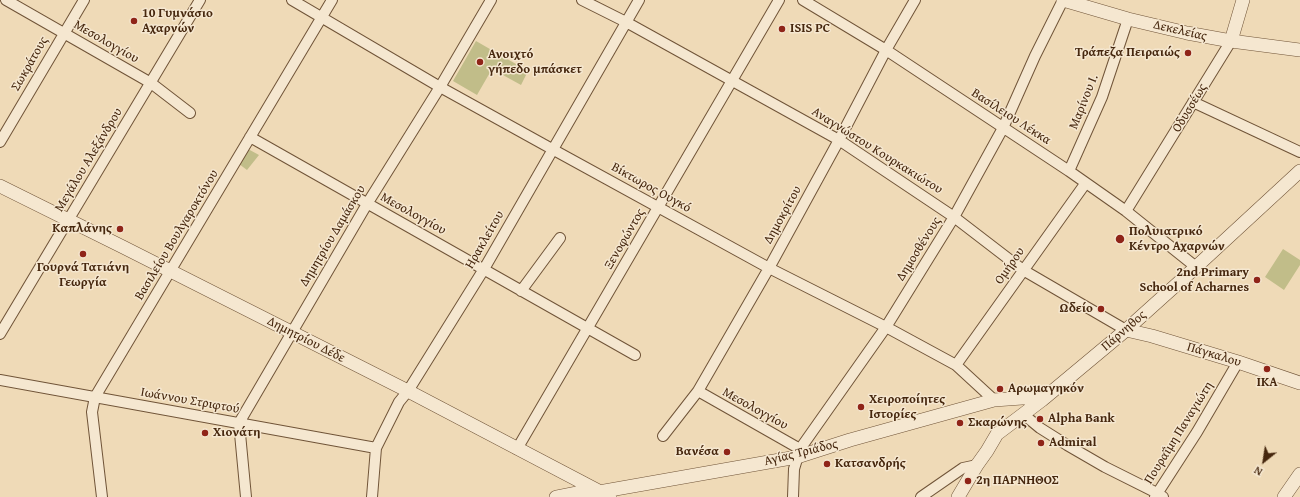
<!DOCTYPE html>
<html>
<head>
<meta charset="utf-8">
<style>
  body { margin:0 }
  #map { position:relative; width:1300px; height:497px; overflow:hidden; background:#efdab7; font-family:"Gentium Book Plus",serif }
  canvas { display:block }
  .north { position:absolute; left:1244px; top:441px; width:40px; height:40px; -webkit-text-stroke:3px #f5e7d0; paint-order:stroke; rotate:210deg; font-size:11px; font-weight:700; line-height:16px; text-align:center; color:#46270e }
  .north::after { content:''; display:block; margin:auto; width:14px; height:18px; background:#46270e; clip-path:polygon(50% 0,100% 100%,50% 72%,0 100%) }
</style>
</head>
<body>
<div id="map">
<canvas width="1300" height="497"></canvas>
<div class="north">N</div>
</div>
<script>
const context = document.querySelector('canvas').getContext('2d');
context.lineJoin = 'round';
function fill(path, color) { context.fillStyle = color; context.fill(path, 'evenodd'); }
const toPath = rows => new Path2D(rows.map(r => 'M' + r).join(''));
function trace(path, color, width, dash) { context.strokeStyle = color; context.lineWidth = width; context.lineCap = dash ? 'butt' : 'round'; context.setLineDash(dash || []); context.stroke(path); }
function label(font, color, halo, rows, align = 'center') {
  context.font = font + ' "Gentium Book Plus",serif'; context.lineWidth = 3; context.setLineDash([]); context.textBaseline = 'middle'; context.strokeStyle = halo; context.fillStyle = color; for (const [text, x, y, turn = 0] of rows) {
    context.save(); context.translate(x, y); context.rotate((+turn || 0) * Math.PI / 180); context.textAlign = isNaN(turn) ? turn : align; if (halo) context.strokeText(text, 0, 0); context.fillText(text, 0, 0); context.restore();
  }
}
fill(toPath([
  [476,41,528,71,521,85,492,69,477,95,453,81],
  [248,149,259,155,247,170,239,164],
  [1283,249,1300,260,1300,265,1284,290,1265,277]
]), '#c1bd89');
const minor = toPath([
  [6,0,151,83,190,113],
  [292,0,440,87,552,149,769,268,886,327,956,365,994,400],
  [582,0,626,22,839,140,954,217,1023,270,1126,330],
  [803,0,886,50,1069,171,1126,211,1196,267],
  [1193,102,1300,152],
  [250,137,635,355],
  [0,142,84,0],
  [1069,171,1102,97,1128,19],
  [1126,211,1231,41],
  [521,291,560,238],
  [0,334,200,0],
  [956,365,1085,184],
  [0,380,376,448],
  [698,391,800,449],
  [1023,414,1040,428,1067,445,1105,467,1157,493,1163,497],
  [663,436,698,391,769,268,839,140,886,50,915,0],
  [517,449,779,0],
  [102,497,92,412,95,397,332,0],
  [246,497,239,423,367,204,440,87,491,0],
  [372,497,376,448,399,402,408,391,484,269,639,0],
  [793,497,794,469,800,449,886,327,954,217,1003,128,1035,56,1063,0],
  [921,497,963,468,977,465],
  [1155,497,1197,432,1238,362]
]);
const tertiary = toPath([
  [1063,0,1128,19,1187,33,1231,41,1300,50],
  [1231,41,1243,0],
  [0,186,123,247,408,391,610,497],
  [1126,330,1152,336,1238,362,1300,383],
  [556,497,581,492,599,492,797,457,850,440,994,400,1036,397,1042,400],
  [958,497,977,465,987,451,997,434,1042,400,1126,330,1196,267,1300,171],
  [1284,497,1300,474]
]);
trace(minor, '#705438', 12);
trace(tertiary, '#705438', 14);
trace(minor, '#f5e7d0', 10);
trace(tertiary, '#f5e7d0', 13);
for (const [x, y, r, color] of [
  [134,21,4,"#8f2418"],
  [782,29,4,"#8f2418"],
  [1188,53,4,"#8f2418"],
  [480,62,4,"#8f2418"],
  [120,229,4,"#8f2418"],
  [1120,239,5,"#8f2418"],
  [83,254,4,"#8f2418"],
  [1257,280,4,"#8f2418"],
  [1101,309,4,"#8f2418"],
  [1267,369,4,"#8f2418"],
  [1000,389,4,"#8f2418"],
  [861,407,4,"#8f2418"],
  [1040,419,4,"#8f2418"],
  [960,423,4,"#8f2418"],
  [205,433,4,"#8f2418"],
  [1041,443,4,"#8f2418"],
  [727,452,4,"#8f2418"],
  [827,464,4,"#8f2418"],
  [968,481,4,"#8f2418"]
]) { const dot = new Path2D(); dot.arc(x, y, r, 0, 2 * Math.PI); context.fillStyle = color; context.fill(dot); trace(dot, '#f5e7d0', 1.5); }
label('bold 13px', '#46270e', '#f5e7d0', [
  ["10 Γυμνάσιο",142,14],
  ["Αχαρνών",142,29],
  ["ISIS PC",790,29],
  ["Τράπεζα Πειραιώς",1180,53,"right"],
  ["Ανοιχτό",488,55],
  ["γήπεδο μπάσκετ",488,70],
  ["Καπλάνης",112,229,"right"],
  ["Πολυιατρικό",1129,232],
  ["Κέντρο Αχαρνών",1129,247],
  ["Γουρνά Τατιάνη",83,268,"center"],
  ["Γεωργία",83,283,"center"],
  ["2nd Primary",1249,273,"right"],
  ["School of Acharnes",1249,288,"right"],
  ["Ωδείο",1093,309,"right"],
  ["ΙΚΑ",1267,383,"center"],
  ["Αρωμαγηκόν",1008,389],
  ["Χειροποίητες",869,400],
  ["Ιστορίες",869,415],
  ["Alpha Bank",1048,419],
  ["Σκαρώνης",968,423],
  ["Χιονάτη",213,433],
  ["Admiral",1049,443],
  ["Βανέσα",719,452,"right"],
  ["Κατσανδρής",835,464],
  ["2η ΠΑΡΝΗΘΟΣ",976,481]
], 'left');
label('13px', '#46270e', '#f5e7d0', [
  ["Δεκελείας",1180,31,13],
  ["Μεσολογγίου",106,42,30],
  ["Σωκράτους",30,64,-60],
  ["Μαρίνου Ι.",1084,102,-68],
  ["Οδυσσέως",1190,108,-59],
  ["Βασίλειου Λέκκα",1011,117,33],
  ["Αναγνώστου Κουρκακιώτου",877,151,32],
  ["Μεγάλου Αλεξάνδρου",89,160,-59],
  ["Βίκτωρος Ουγκό",651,188,29],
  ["Μεσολογγίου",413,214,29],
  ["Δημοκρίτου",783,215,-61],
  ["Βασιλείου Βουλγαροκτόνου",177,235,-59],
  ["Δημητρίου Δαμάσκου",333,236,-59],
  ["Ξενοφώντος",625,239,-60],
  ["Ηρακλείτου",485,240,-60],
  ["Δημοσθένους",919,249,-58],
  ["Ομήρου",1010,266,-55],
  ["Πάρνηθος",1124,331,-41],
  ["Δημητρίου Δέδε",306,340,27],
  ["Πάγκαλου",1214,355,17],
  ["Ιωάννου Στριφτού",190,401,10],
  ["Μεσολογγίου",755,409,29],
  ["Πουραΐμη Παναγιώτη",1179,433,-58],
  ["Αγίας Τριάδος",801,453,-14]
]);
</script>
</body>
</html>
